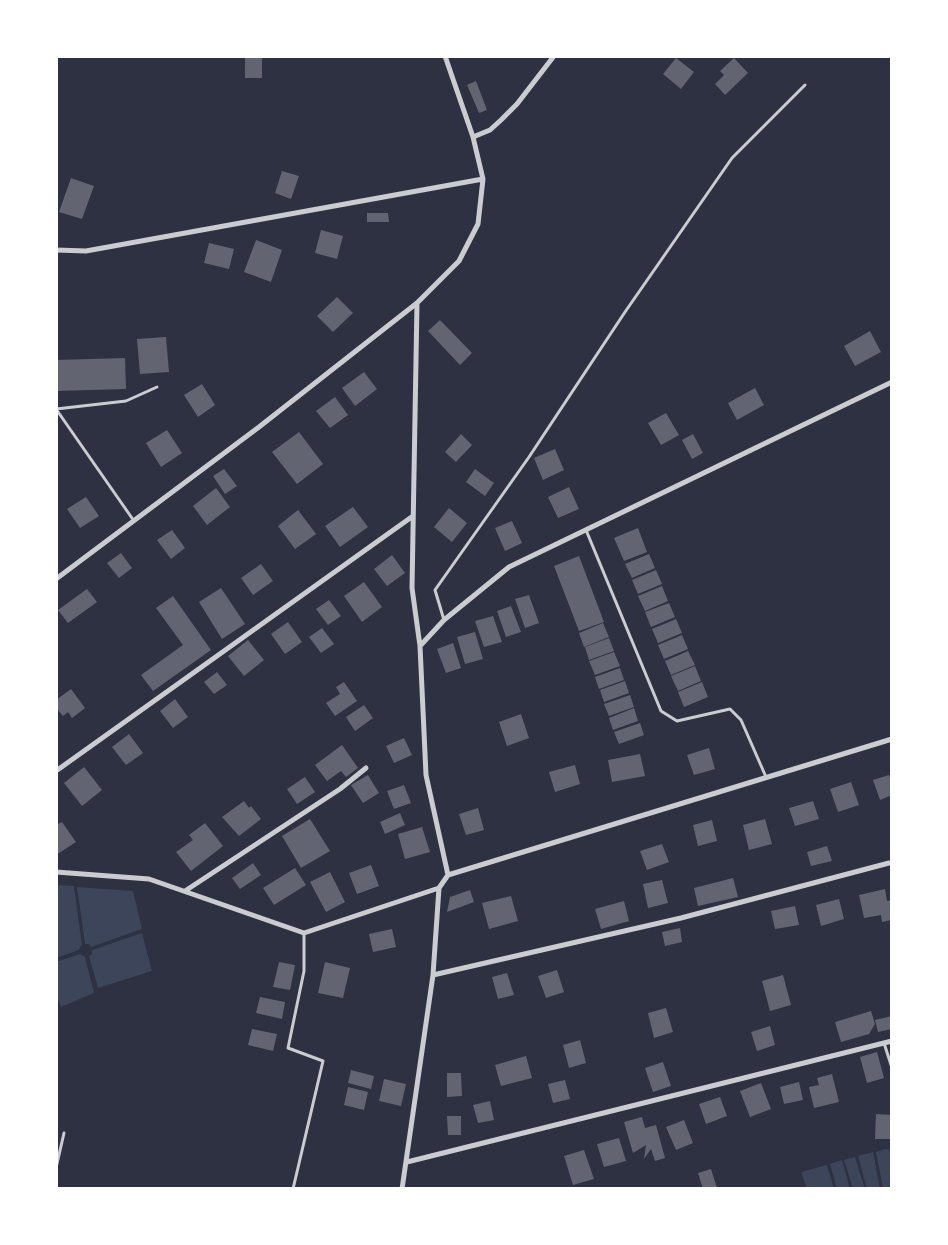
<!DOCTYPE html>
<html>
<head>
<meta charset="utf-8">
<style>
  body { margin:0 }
  #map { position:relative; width:948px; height:1245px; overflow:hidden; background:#2d3142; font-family:Helvetica,sans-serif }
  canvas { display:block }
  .frame { position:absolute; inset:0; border:58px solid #fff; pointer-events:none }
</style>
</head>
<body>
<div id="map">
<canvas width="948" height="1245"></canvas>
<div class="frame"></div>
</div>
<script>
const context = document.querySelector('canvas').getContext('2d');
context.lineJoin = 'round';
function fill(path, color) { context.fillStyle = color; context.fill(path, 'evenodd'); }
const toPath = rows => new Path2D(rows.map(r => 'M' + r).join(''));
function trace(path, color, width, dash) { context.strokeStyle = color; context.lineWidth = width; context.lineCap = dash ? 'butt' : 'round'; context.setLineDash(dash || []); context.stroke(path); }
fill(toPath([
  [56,885,74,886,82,945,80,947,79,950,56,958],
  [77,887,133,891,142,929,91,947,89,944,85,944],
  [142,933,152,971,98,988,89,956,92,954,92,950],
  [80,954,85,957,94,993,61,1007,56,996,56,962],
  [885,1149,892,1150,892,1189,883,1189,876,1152],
  [873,1152,880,1189,867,1189,858,1156],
  [855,1157,865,1189,853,1189,844,1160],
  [842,1160,850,1189,837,1189,830,1164],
  [827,1165,834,1189,807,1189,801,1172]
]), '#3c4559');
fill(toPath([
  [245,56,262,56,262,78,245,78],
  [676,58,694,72,681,89,663,74],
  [734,58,748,73,725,95,715,84,724,75,720,71],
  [476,81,487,110,479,113,467,85],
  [282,171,299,176,291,199,275,193],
  [71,178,94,186,82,219,59,212],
  [367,213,388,213,389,222,367,222],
  [321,230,343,236,337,259,315,253],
  [256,240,282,250,271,282,244,272],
  [209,243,234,249,229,269,204,263],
  [337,297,353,313,333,332,317,316],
  [440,320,472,353,460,365,428,331],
  [870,331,881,352,855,366,844,346],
  [166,337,169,372,140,374,137,339],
  [125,358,126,389,56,391,56,360],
  [364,372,377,389,355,406,342,388],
  [202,384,215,405,198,417,184,395],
  [755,388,764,405,737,420,728,403],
  [335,397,348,415,330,428,316,411],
  [666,413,679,435,661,445,648,423],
  [167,430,182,453,161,467,146,443],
  [299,432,323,464,297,484,272,452],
  [461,434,472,445,456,462,445,452],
  [693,434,703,453,692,459,682,440],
  [555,449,564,470,543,480,534,458],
  [224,469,237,486,225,494,213,476],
  [475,469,494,483,485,496,466,482],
  [569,487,579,509,558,518,548,497],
  [216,488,230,507,207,525,193,506],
  [86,497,99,516,80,528,67,509],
  [353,507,368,527,340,547,325,526],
  [449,508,467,523,452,542,434,527],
  [298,510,316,534,295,549,278,526],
  [512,521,522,543,505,551,495,528],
  [638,528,647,552,624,561,614,538],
  [172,530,185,548,171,559,157,540],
  [121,553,132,568,119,578,107,563],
  [649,554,655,568,632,578,625,564],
  [392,555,405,573,387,586,374,569],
  [579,556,604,622,579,631,554,566],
  [261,564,273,581,253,595,241,578],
  [656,570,662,584,638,594,632,580],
  [364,582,382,607,362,622,344,596],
  [662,586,668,601,645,611,638,596],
  [221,588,245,624,222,639,199,602],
  [87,589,97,602,68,623,58,610],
  [529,595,539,623,525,628,515,599],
  [173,596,211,650,153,691,141,675,183,645,156,608],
  [329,600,341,616,328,625,316,609],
  [669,603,675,617,651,627,645,612],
  [511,606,521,632,506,637,497,611],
  [493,616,502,642,484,647,475,621],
  [676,619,682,633,658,643,652,629],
  [288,622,302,642,285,654,271,634],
  [603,623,609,637,584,647,579,633],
  [322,628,334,644,321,653,309,637],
  [475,632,483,659,465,664,457,637],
  [682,635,688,649,664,659,658,645],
  [609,638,614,651,589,660,585,647],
  [248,640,264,660,244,676,228,656],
  [453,643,461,668,446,673,437,649],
  [688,651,695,665,671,675,665,661],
  [614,652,620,666,595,675,589,661],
  [695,666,701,681,678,691,671,676],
  [620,668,624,680,599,689,595,677],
  [217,672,227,685,214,694,204,682],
  [625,681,629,693,604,702,600,690],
  [344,682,357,701,335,716,326,703,340,694,336,687],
  [702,682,708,697,684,707,678,692],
  [71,689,85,708,72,718,68,712,63,716,56,708,56,700],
  [630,695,634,707,609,716,604,704],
  [175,699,188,717,173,728,160,711],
  [364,705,373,718,355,731,346,717],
  [634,708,638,721,613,730,609,718],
  [521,714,529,738,507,746,499,722],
  [640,723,644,735,619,744,614,732],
  [129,734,143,753,126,765,112,747],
  [404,738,412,755,394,763,386,746],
  [342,745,358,768,346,777,341,771,327,781,315,765],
  [709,748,715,769,694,775,687,755],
  [640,754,645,776,612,782,608,760],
  [575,765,580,784,555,792,549,772],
  [84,767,102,790,82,806,64,783],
  [368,775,379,793,363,803,351,785],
  [889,775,892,782,892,795,880,800,873,780],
  [305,777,315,792,297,804,287,789],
  [851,782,859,805,838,812,830,789],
  [404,785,411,803,394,809,387,791],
  [244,801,249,808,251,806,261,819,239,836,222,817],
  [813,801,819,819,795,826,789,808],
  [478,808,484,830,466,835,459,814],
  [400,813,405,825,385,834,380,822],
  [310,819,330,851,301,868,282,836],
  [765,819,772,844,749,850,743,825],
  [712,820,717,841,698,846,693,825],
  [62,822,76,842,56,855,56,825],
  [205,823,223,846,191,871,176,852,193,840,189,835],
  [422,827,430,852,405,859,398,834],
  [662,844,669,862,647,870,640,851],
  [827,846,832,861,811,866,807,852],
  [253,863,261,875,240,889,232,878],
  [371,865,379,886,357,894,349,873],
  [295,868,306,885,274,905,263,888],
  [330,872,345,902,326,912,310,882],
  [733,878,738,897,698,906,694,888],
  [662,880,668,903,648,908,643,884],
  [885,889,887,901,892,900,892,920,882,922,881,915,864,918,859,895],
  [470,890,474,902,447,912,450,897],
  [511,896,518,921,489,929,482,903],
  [839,899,844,919,821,926,816,905],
  [624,901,629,921,601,929,595,909],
  [795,906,799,925,775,929,771,911],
  [680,928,682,942,665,946,662,932],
  [392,929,396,947,373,952,369,934],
  [279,962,295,965,290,990,273,987],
  [325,962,350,968,343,998,318,993],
  [557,970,564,992,546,998,538,976],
  [507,973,514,995,498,999,492,977],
  [783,975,791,1005,770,1011,762,981],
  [260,997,285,1002,282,1019,256,1013],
  [666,1008,673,1032,654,1038,648,1013],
  [871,1011,875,1024,869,1034,841,1042,835,1022],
  [892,1016,892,1029,878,1032,875,1020],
  [770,1026,775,1045,757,1051,751,1032],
  [252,1029,277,1034,273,1051,248,1045],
  [580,1040,586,1063,569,1068,563,1045],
  [877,1052,884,1078,867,1083,860,1057],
  [526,1056,532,1078,501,1086,495,1065],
  [663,1062,671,1086,653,1092,645,1068],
  [351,1070,374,1076,371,1089,348,1083],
  [447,1073,461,1073,462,1096,447,1097],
  [832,1074,839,1102,814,1108,809,1087,819,1085,817,1078],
  [384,1079,406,1084,401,1106,379,1101],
  [565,1080,570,1099,553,1103,548,1084],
  [799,1082,803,1100,784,1104,780,1087],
  [761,1083,771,1109,750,1117,740,1091],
  [348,1087,368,1092,364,1110,344,1105],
  [720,1097,727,1116,706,1124,699,1104],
  [490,1101,494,1120,478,1123,473,1105],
  [876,1114,892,1115,892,1139,875,1139],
  [447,1116,461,1116,461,1135,448,1135],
  [642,1117,645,1128,656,1125,665,1158,655,1161,651,1149,644,1159,646,1145,633,1153,624,1122],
  [684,1120,693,1143,676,1150,666,1127],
  [619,1138,626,1161,604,1167,597,1144],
  [584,1150,594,1179,573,1185,564,1156],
  [711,1169,717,1188,703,1189,698,1173]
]), '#626471');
trace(toPath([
  [134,521,56,409,126,401,157,387],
  [586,530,661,711,677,721,730,709,741,720,766,777],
  [444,620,435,590,529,457,625,312,732,158,805,85],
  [884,1043,892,1068],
  [56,1168,64,1133],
  [293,1189,323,1061,288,1048,304,971,304,933]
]), '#caccd0', 3);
trace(toPath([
  [473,137,490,130,501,120,517,104,554,56],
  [56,250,86,251,483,179],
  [417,303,412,588,420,646],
  [56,579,259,427,417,303,459,261,478,224,483,179,473,137,445,56],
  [56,771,413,516],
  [56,872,149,879,304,933,439,888],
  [448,875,426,775,420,646,444,620,509,567,892,382],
  [439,888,448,875,892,739],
  [185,891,340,789,366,768],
  [433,975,681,918,889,863],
  [407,1162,892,1041],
  [402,1189,433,975,439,888]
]), '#caccd0', 5);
</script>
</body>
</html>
